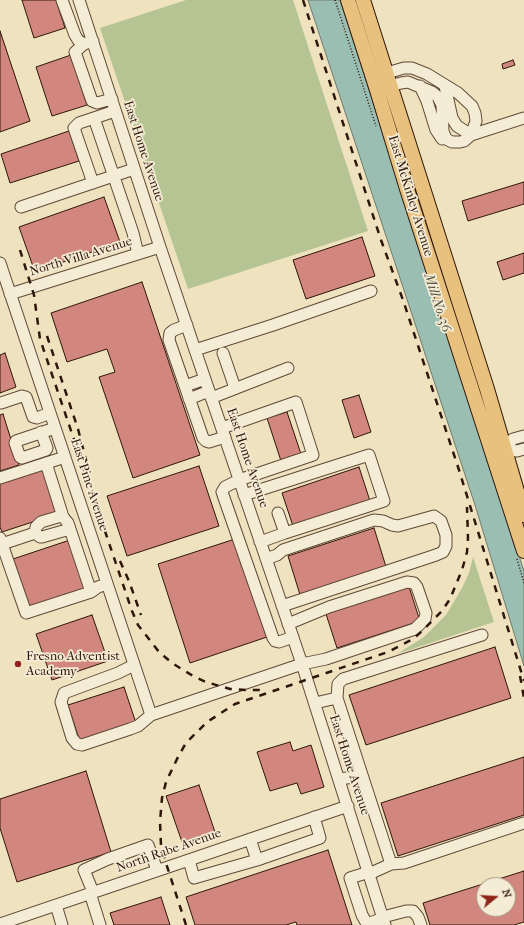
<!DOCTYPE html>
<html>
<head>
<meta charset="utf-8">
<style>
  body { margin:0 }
  #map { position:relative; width:524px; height:925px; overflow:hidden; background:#efe2be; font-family:"IM FELL French Canon",serif }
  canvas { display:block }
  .north { position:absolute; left:476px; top:877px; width:40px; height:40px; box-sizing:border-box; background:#f5ecd5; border:1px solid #a69684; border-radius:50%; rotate:72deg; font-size:11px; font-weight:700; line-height:16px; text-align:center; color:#2f160a }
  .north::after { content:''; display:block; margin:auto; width:14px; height:18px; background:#8f2418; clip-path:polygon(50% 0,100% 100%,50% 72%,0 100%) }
</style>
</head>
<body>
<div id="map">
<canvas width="524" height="925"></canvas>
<div class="north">N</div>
</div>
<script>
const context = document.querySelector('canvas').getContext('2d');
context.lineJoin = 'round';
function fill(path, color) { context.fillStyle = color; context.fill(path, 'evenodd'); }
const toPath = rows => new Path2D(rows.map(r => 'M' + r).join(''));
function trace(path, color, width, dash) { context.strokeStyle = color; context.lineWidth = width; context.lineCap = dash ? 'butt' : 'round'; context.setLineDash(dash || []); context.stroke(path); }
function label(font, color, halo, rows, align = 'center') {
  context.font = font + ' "IM FELL French Canon",serif'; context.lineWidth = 3.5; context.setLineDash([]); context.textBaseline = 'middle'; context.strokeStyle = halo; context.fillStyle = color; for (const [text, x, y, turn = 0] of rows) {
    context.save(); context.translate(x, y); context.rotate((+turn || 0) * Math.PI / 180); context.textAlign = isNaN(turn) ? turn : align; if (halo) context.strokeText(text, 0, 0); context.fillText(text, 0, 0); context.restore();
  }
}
fill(toPath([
  [186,0,293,0,368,231,188,289,100,28],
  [473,557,494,622,397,654,424,637,446,615,462,588,469,573]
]), '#b6c494');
const water = toPath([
  [308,0,340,0,524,571,524,666,475,505,308,0]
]);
fill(water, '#9abeb1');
trace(water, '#6f7b6e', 1);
const building = toPath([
  [22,0,56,0,65,28,34,38,22,0],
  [0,31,30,121,0,132,0,31],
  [71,55,87,105,52,116,36,67,71,55],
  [513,60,515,65,503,69,502,64,513,60],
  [69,131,79,161,10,183,1,154,69,131],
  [524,182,524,204,468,221,462,201,524,182],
  [104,197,120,242,35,272,19,227,104,197],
  [362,237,375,276,306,299,293,260,362,237],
  [524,253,524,273,503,280,497,262,524,253],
  [142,282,200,455,133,478,99,377,115,372,107,349,67,362,51,313,142,282],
  [5,353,16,387,0,393,0,355,5,353],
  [359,395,371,432,354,438,342,400,359,395],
  [287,412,302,457,282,464,267,418,287,412],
  [3,414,19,465,0,471,0,415,3,414],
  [199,466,219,526,127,556,107,496,199,466],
  [359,467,370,501,293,526,282,493,359,467],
  [42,468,57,514,2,532,0,527,0,482,42,468],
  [374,528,387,570,301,598,288,556,374,528],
  [235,539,267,637,190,663,158,564,235,539],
  [70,540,87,591,30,610,13,559,70,540],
  [409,587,420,621,337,648,326,614,409,587],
  [92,615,108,661,52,680,36,634,92,615],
  [495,647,511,698,366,745,349,695,495,647],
  [124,687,136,723,80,742,68,705,124,687],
  [290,742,293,751,311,745,324,787,301,794,297,783,270,791,257,752,290,742],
  [524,757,524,815,398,856,381,803,524,757],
  [86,771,111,852,17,882,0,828,0,799,86,771],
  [199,785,215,832,182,842,166,796,199,785],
  [328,850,352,925,297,925,296,922,286,925,195,925,186,897,328,850],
  [524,871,524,922,514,925,430,925,423,903,524,871],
  [484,885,508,885,508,909,484,909,484,885],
  [161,897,170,925,114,925,110,913,161,897]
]);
fill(building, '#d1867e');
trace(building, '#2f160a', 1);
const minor = toPath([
  [62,0,75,35,78,40,84,44],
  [79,0,160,247,302,664,385,925],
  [93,41,84,44,75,52,92,101,97,103,112,99],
  [380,75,404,68,412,68,427,74,458,93,472,106,475,113,476,121,471,135,464,141,460,142,452,142,446,139,443,131,442,105,438,97,432,92,408,82,401,83,383,88],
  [420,86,427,101,436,130,442,139],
  [445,86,452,118,457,126,471,135,524,118],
  [94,118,133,233,138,254],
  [93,183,74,128,79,123,115,111],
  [21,207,134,169],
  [0,263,151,715],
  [10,294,160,247],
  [187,325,174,330,170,333,169,340,203,438,206,441,209,442,225,437],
  [195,350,273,325,371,291],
  [223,353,235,388],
  [185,386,205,379],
  [211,398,288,368],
  [189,399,209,391],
  [1,403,22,396,26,397,33,417,37,418,50,413],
  [222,428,296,402,313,455,239,480,225,487,222,492,273,638,275,641,279,642,293,637],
  [41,432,47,448,46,450,22,458,20,457,15,443,16,441,55,428],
  [524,436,513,439,504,449,517,451,524,449],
  [46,463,63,517,68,523,70,529,42,537,40,537,35,533,36,527,41,522,61,516,63,517],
  [0,478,65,457],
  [244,495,369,455,384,501,285,533],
  [70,529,91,592],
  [0,538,2,544,35,533],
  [260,542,285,533,278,513],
  [2,544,26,613,91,592,98,587,107,584],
  [266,559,277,555,283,550,374,520,383,521,392,525,398,526,434,516,441,521,446,535,446,546,443,552,436,555,282,606],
  [134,665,118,673,64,693,61,702,72,738,77,744,82,745,130,729,138,726,151,715,302,664,326,659,415,629,425,619,426,613,417,587,414,583,407,582,329,607,288,624],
  [337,698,338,684,343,679,482,635],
  [315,703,337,698,391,864,369,874],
  [339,779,362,776],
  [250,839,257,860,320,838,314,817],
  [189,860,194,878,257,860],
  [391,864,404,863,524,823],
  [369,872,350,878,362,915,367,924,381,919,383,917,406,911,413,911,418,917,421,925],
  [93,892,84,870,108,859,148,845,157,870],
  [90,893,100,925],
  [56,905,62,925],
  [0,924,348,806]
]);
const major = toPath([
  [348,0,377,90,407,189,524,551],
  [363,0,487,389,524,515]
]);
trace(minor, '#5f4937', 13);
trace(major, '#2f160a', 16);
trace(toPath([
  [335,0,376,126],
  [517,559,524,583]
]), '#2f160a', 1.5, [1, 2]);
trace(minor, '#f5ecd5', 11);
trace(major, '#e8c17f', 14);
trace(toPath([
  [303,0,381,240,403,300,459,470,524,681],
  [20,250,34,295,40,339,132,611,138,625,159,652,172,663,193,676,206,682,230,689,248,690,264,690],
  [47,336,78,429,87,464],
  [120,561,129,581,141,615],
  [520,676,524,698],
  [186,925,165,860,161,845,160,822,162,798,166,782,178,757,186,743,207,722,235,704,388,652,413,639,422,631,442,611,450,599,462,570,467,552,468,538,467,507]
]), '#2f160a', 2.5, [7, 7]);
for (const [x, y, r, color] of [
  [18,664,4,"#8f2418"]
]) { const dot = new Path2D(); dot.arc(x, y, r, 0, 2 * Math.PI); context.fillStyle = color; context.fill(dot); trace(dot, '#f5ecd5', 1.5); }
label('13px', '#2f160a', '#f5ecd5', [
  ["East Home Avenue",143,151,72],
  ["East McKinley Avenue",410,196,73],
  ["North Villa Avenue",81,257,-17],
  ["East Home Avenue",247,458,71],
  ["East Pine Avenue",89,485,72],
  ["East Home Avenue",349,765,72],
  ["North Rabe Avenue",169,851,-19]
]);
label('13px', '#2f160a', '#f5ecd5', [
  ["Fresno Adventist",26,657],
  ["Academy",26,672]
], 'left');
label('italic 14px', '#545144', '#f5ecd5', [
  ["Mill No. 36",437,303,72]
]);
</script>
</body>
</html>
